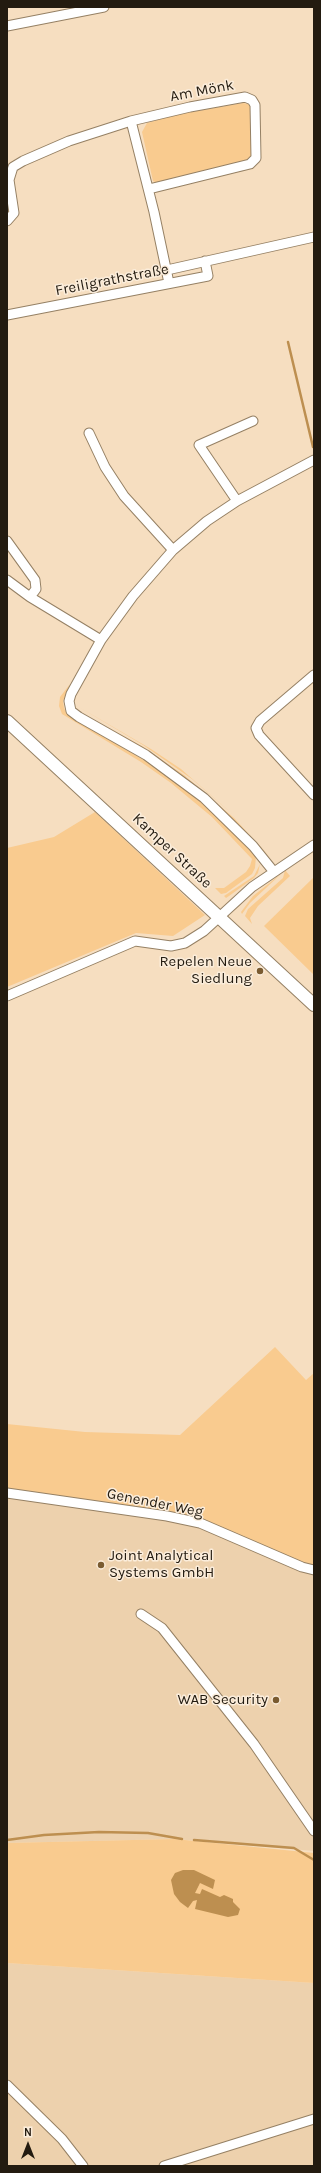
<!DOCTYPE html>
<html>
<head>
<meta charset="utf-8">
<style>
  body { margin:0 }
  #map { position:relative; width:321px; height:2173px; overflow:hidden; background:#f6dec0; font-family:Karla,sans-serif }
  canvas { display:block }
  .frame { position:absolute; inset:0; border:8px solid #231b10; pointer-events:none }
  .north { position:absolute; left:8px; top:2125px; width:40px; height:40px; -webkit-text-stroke:3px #fbeddb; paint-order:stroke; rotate:0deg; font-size:11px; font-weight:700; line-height:16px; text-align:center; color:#231b10 }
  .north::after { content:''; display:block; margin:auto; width:14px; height:18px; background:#231b10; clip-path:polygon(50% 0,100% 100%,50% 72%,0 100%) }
</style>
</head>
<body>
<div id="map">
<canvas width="321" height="2173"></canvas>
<div class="frame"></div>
<div class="north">N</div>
</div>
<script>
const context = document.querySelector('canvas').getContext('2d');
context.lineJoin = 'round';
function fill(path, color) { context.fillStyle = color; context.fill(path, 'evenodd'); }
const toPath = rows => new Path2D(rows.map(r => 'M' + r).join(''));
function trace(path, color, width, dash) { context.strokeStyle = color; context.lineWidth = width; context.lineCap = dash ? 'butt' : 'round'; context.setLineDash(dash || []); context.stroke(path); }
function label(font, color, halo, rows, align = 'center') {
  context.font = font + ' Karla,sans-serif'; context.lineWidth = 3; context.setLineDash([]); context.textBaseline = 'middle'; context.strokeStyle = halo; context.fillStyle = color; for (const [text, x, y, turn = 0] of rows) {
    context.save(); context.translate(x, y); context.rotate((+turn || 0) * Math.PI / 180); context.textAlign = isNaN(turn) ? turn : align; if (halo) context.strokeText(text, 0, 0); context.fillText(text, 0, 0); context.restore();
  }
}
fill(toPath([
  [7,1493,194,1525,294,1569,314,1573,314,1851,175,1839,7,1843],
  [7,1963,314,1983,314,2166,7,2166]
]), '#edd1ad');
fill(toPath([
  [243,103,248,104,251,107,253,156,246,161,157,183,153,181,142,132,147,123,174,115],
  [70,684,63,701,64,708,67,714,155,767,195,796,218,817,256,856,255,868,252,874,226,893,221,894,215,888,224,888,246,872,250,866,252,859,212,817,171,783,141,762,62,714,59,706,60,697],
  [79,707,151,749,181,769,229,811,273,856,230,812,192,779,143,745],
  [83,714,142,746,184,775,234,818,270,857,226,813,182,776,161,761],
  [95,812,205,915,173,936,136,933,7,987,7,848,54,837],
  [260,864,258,873,254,878,229,896,226,898,224,896,254,876],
  [285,870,290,876,258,906,250,918,252,924,245,916,248,909,283,878],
  [282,873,250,903,242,914,241,912,253,896],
  [314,877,314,975,264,926],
  [275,1347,306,1380,314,1373,314,1570,200,1523,7,1493,7,1424,85,1432,180,1435],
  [175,1839,314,1853,314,1983,7,1963,7,1843]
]), '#f9cb8f');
fill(toPath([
  [183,1870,194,1870,215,1880,213,1889,200,1883,195,1893,200,1894,202,1889,220,1897,224,1895,233,1899,233,1902,240,1909,238,1915,228,1917,195,1909,197,1900,193,1901,188,1908,180,1902,174,1894,171,1880,175,1873]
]), '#bd8f50');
trace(toPath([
  [288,342,313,447],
  [7,1840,44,1835,99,1832,148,1833,182,1839],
  [194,1840,294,1848,314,1860]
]), '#bd8f50', 2.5);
const street = toPath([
  [7,26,104,7],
  [131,121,190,107,245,97,252,100,255,105,256,158,250,164,149,189],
  [7,221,14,213,9,180,13,167,23,161,69,141,131,121,154,212,169,283],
  [167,270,314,237],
  [7,315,208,276,205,261],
  [89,433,105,467,124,496,173,550],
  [237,501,199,445,253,421],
  [7,541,35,580,36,589,30,597],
  [7,580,30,597,101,640],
  [314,675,260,721,256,728,259,735,314,795],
  [274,872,253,846,204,798,146,755,79,717,71,711,69,701,71,694,101,640,133,596,173,550,207,521,237,501,314,460],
  [7,996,135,941,171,946,185,943,204,931,252,887,314,845],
  [7,1493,167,1516,200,1523,302,1567,314,1570],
  [141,1614,162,1628,254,1744,314,1831],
  [7,2085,62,2139,83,2166],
  [164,2166,314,2119]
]);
const secondary = toPath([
  [7,721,314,1005]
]);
trace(street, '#958064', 11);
trace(secondary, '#958064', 14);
trace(street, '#fff', 9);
trace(secondary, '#fff', 12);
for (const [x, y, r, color] of [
  [260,971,4,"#7a5b30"],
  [101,1565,4,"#7a5b30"],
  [276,1700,4,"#7a5b30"]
]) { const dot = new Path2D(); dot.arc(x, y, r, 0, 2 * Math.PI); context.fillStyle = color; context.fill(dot); trace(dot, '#fbeddb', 1.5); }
label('15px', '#231b10', '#fbeddb', [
  ["Am Mönk",202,91,-11],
  ["Freiligrathstraße",112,280,-11],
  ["Kamper Straße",172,851,43],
  ["Genender Weg",155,1503,11]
]);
label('15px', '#231b10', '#fbeddb', [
  ["Repelen Neue",252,962],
  ["Siedlung",252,979],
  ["Joint Analytical",109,1556,"left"],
  ["Systems GmbH",109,1573,"left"],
  ["WAB Security",268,1700]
], 'right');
</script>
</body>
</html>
